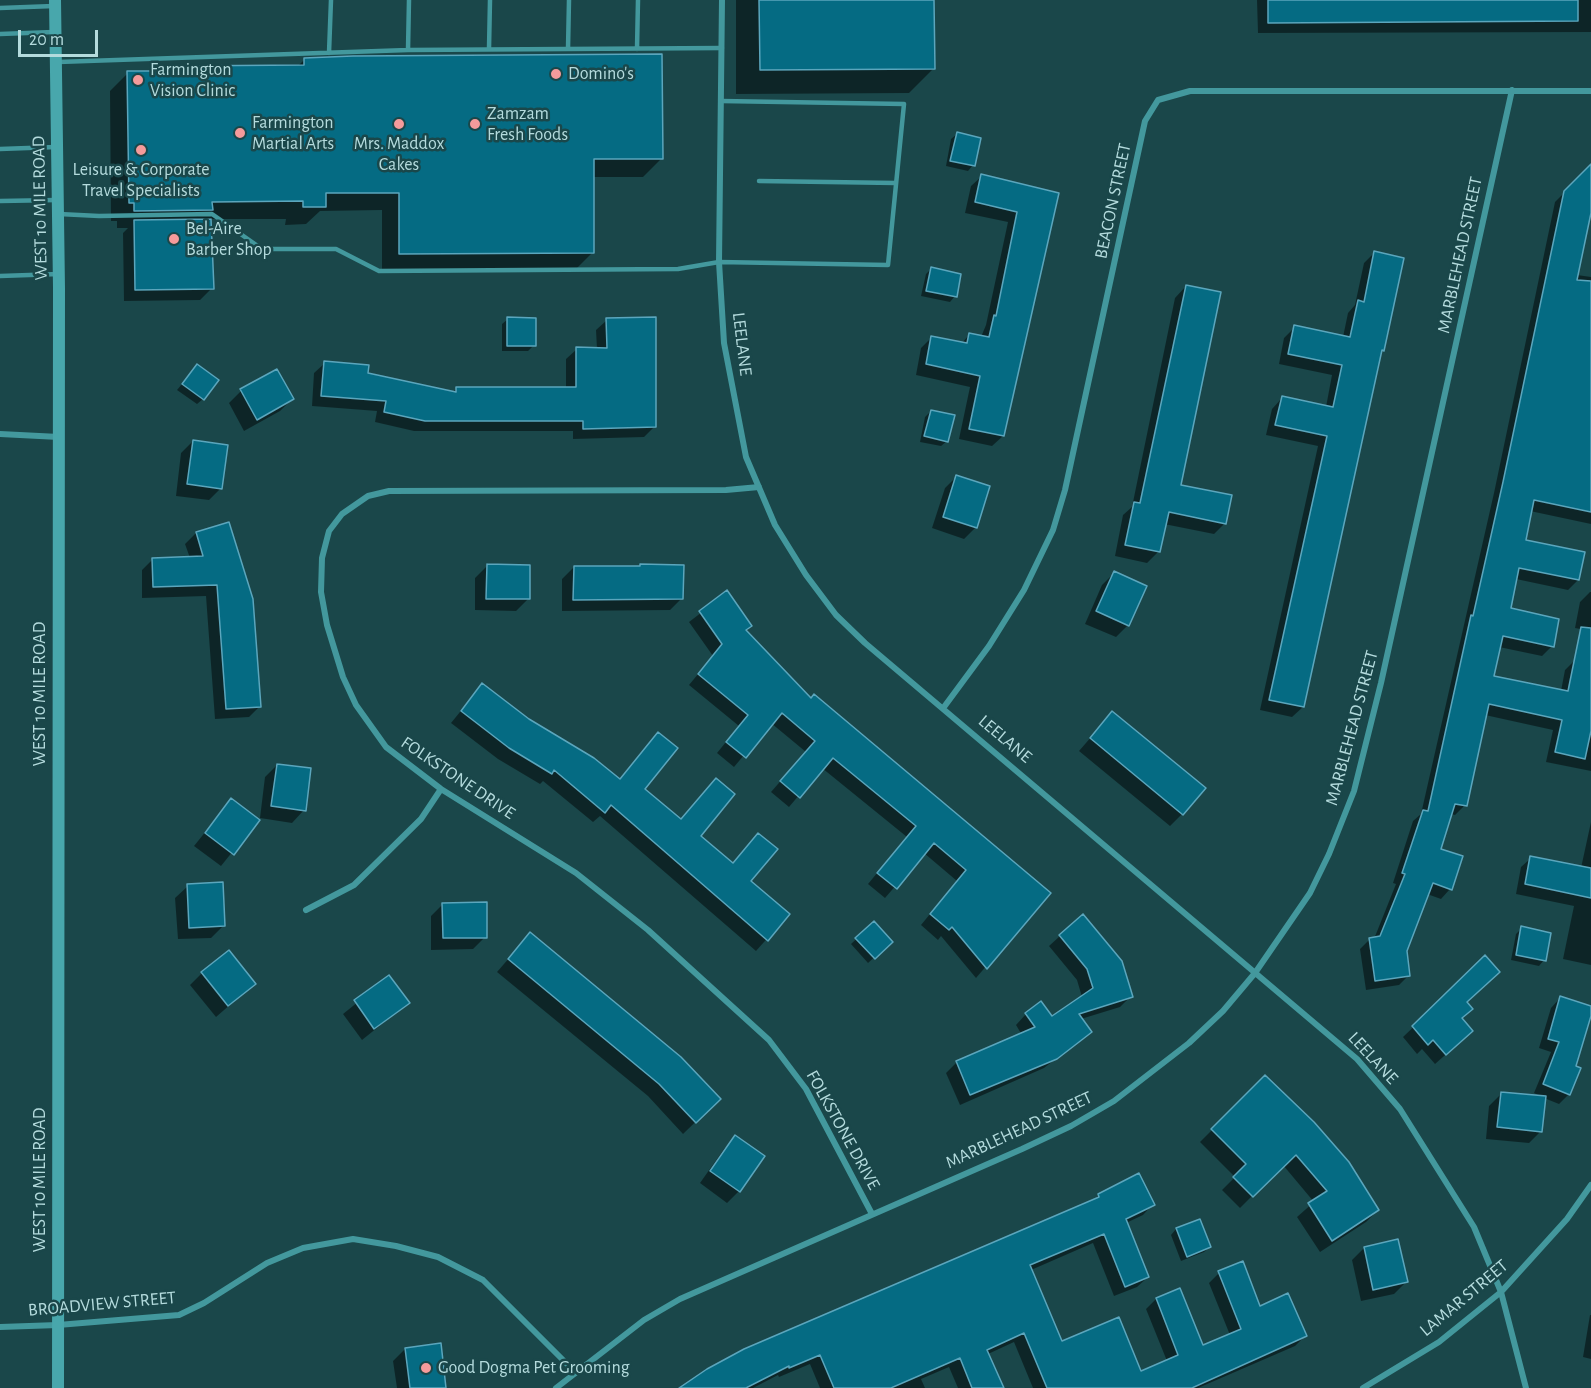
<!DOCTYPE html>
<html>
<head>
<meta charset="utf-8">
<style>
  body { margin:0 }
  #map { position:relative; width:1591px; height:1388px; overflow:hidden; background:#1a474a; font-family:"Alegreya Sans",sans-serif }
  canvas { display:block }
  .scale { position:absolute; left:18px; top:30px; width:80px; height:27px; box-sizing:border-box; border:3px solid #b4dbdd; border-top:0; padding-left:8px; font-size:18px; line-height:21px; white-space:nowrap; color:#b4dbdd; -webkit-text-stroke:4px #1a474a; paint-order:stroke }
</style>
</head>
<body>
<div id="map">
<canvas width="1591" height="1388"></canvas>
<div class="scale">20 m</div>
</div>
<script>
const context = document.querySelector('canvas').getContext('2d');
context.lineJoin = 'round';
function fill(path, color) { context.fillStyle = color; context.fill(path, 'evenodd'); }
const toPath = rows => new Path2D(rows.map(r => 'M' + r).join(''));
function trace(path, color, width, dash) { context.strokeStyle = color; context.lineWidth = width; context.lineCap = dash ? 'butt' : 'round'; context.setLineDash(dash || []); context.stroke(path); }
function label(font, color, halo, rows, align = 'center') {
  context.font = font + ' "Alegreya Sans",sans-serif'; context.lineWidth = 5; context.setLineDash([]); context.textBaseline = 'middle'; context.strokeStyle = halo; context.fillStyle = color; for (const [text, x, y, turn = 0] of rows) {
    context.save(); context.translate(x, y); context.rotate((+turn || 0) * Math.PI / 180); context.textAlign = isNaN(turn) ? turn : align; if (halo) context.strokeText(text, 0, 0); context.fillText(text, 0, 0); context.restore();
  }
}
fill(toPath([
  [736,0,932,0,933,69,909,93,736,94],
  [1257,0,1591,0,1591,32,1258,33],
  [304,60,662,158,643,177,592,177,593,252,575,270,382,272,382,210,320,211,306,224,285,225,286,219,211,219,212,288,200,300,124,301,123,233,128,228,117,228,117,221,111,221,110,91,128,73,298,66],
  [957,134,973,165,968,171,946,166,951,139],
  [1591,166,1591,213,1577,275,1591,277,1591,524,1530,511,1524,541,1578,580,1568,590,1516,579,1510,609,1552,646,1542,656,1499,647,1493,677,1561,691,1565,670,1575,660,1591,663,1591,771,1546,762,1553,730,1485,715,1465,805,1455,815,1451,814,1439,850,1450,889,1441,899,1427,894,1405,951,1409,975,1399,985,1366,990,1360,949,1370,939,1374,939,1396,884,1393,883,1413,821,1421,814,1494,493,1555,202],
  [982,176,1057,194,1003,436,992,446,959,439,970,387,916,375,921,348,932,337,961,344,969,335,981,337,986,325,1008,222,965,213,971,186],
  [1374,253,1383,350,1379,354,1303,707,1292,717,1260,710,1318,446,1266,435,1272,409,1282,398,1326,407,1332,375,1279,364,1284,338,1295,327,1343,337,1348,313,1355,305,1364,263],
  [931,269,955,296,950,302,921,296,926,274],
  [1186,286,1179,486,1225,523,1214,534,1164,524,1159,551,1147,563,1115,556,1123,515,1132,507,1175,298],
  [508,319,534,345,528,351,502,351,502,324],
  [607,320,654,427,644,437,573,439,573,431,414,431,375,422,377,411,312,406,314,373,325,363,452,393,457,388,566,388,566,359,577,349,597,349,596,330],
  [197,366,203,399,197,404,177,390],
  [276,371,292,399,280,411,244,431,229,403,241,391],
  [931,411,947,441,941,446,920,442,925,417],
  [193,441,221,488,209,500,176,496,181,453],
  [957,476,976,527,964,539,932,528,945,488],
  [228,524,260,706,249,717,215,719,206,596,142,598,142,570,153,559,190,558,185,544,196,533],
  [487,566,528,599,516,611,475,610,475,578],
  [574,567,682,598,670,610,562,611,562,579],
  [1114,573,1145,587,1128,625,1116,637,1085,624,1102,585],
  [1590,592,1591,592,1591,631,1575,628,1580,602],
  [727,593,750,626,745,631,811,700,1049,893,976,978,941,936,938,940,921,925,957,881,924,853,885,898,868,884,907,837,822,768,789,807,771,792,806,752,771,723,734,767,717,753,739,726,689,685,713,656,689,622],
  [482,685,528,720,619,780,658,734,642,789,680,820,716,780,698,836,732,864,758,835,749,882,788,915,756,951,600,816,593,822,543,781,540,784,498,759,451,723],
  [1112,713,1182,814,1170,826,1079,751],
  [277,765,304,810,292,823,260,818,265,777],
  [231,800,258,820,221,866,194,846],
  [1591,822,1591,965,1563,959,1574,906,1516,894,1521,867,1531,858,1581,868],
  [188,886,223,926,211,938,178,939,175,898],
  [443,904,485,937,473,949,431,950,431,916],
  [873,923,891,942,868,963,851,944],
  [1522,928,1544,960,1539,966,1511,960,1516,934],
  [530,934,719,1099,683,1134,648,1096,497,972],
  [1060,936,1131,996,1120,1007,1081,1019,1090,1032,1044,1068,960,1105,946,1073,957,1062,1022,1035,1016,1025,1026,1014,1052,1018,1082,997,1077,980,1049,946],
  [1485,958,1465,1003,1461,1019,1461,1041,1435,1064,1422,1049,1417,1054,1403,1037],
  [202,973,254,984,216,1017,190,985],
  [389,977,408,1003,362,1040,343,1014],
  [1560,998,1591,1007,1569,1094,1559,1104,1544,1098,1541,1131,1529,1143,1486,1139,1489,1106,1501,1094,1542,1097,1534,1093,1551,1052,1539,1048,1551,1008],
  [1265,1077,1378,1210,1366,1222,1320,1252,1297,1217,1314,1202,1283,1165,1240,1208,1222,1190,1235,1177,1200,1142],
  [736,1137,739,1191,727,1203,700,1183,724,1149],
  [1099,1195,1153,1204,1143,1215,1126,1223,1148,1277,1137,1287,1114,1296,1093,1243,1031,1270,1061,1343,1140,1373,1167,1361,1146,1309,1156,1299,1202,1347,1230,1335,1209,1283,1219,1273,1259,1308,1306,1335,1295,1346,1198,1388,1033,1388,1014,1342,988,1354,1003,1388,958,1388,949,1367,921,1379,925,1388,820,1388,810,1364,779,1377,778,1375,753,1388,736,1388,1093,1201],
  [1199,1221,1210,1247,1204,1252,1181,1261,1171,1235,1176,1229],
  [1364,1248,1406,1282,1394,1294,1361,1301,1352,1260],
  [1590,1315,1591,1315,1591,1359,1583,1357],
  [405,1349,445,1388,397,1388,393,1361]
]), '#0007');
const building = toPath([
  [759,0,934,0,935,69,760,70,759,0],
  [1268,0,1578,0,1578,21,1268,23,1268,0],
  [662,54,663,159,594,159,594,253,399,254,399,193,326,193,326,207,303,207,303,201,212,202,213,210,134,211,134,203,129,203,127,71,166,71,173,66,304,65,304,58,353,56,662,54],
  [957,132,981,138,975,166,950,161,957,132],
  [1591,164,1591,213,1577,280,1591,281,1591,512,1534,500,1526,540,1585,552,1579,580,1519,568,1511,608,1559,619,1554,647,1503,636,1494,676,1568,691,1581,627,1591,628,1591,731,1585,759,1555,752,1562,720,1489,704,1467,806,1455,804,1441,849,1463,856,1452,890,1433,883,1407,951,1410,976,1375,981,1369,938,1380,936,1405,874,1402,873,1423,810,1428,811,1471,615,1473,616,1503,482,1564,191,1591,164],
  [981,174,1059,193,1004,436,969,429,980,376,926,364,931,336,967,343,969,333,989,337,994,315,996,316,1017,212,975,202,981,174],
  [211,219,214,289,135,290,134,220,211,219],
  [1374,251,1404,258,1384,351,1382,350,1304,707,1269,700,1327,436,1275,425,1282,396,1333,407,1342,365,1288,354,1294,325,1350,337,1358,300,1364,302,1374,251],
  [931,267,961,274,957,297,926,291,931,267],
  [1186,285,1221,292,1181,485,1232,495,1226,524,1169,512,1160,552,1125,545,1134,502,1140,503,1186,285],
  [507,317,536,318,536,346,507,346,507,317],
  [656,317,656,427,583,429,583,421,425,421,384,412,386,401,321,396,324,361,369,365,368,373,456,392,456,387,576,387,576,347,607,348,606,318,656,317],
  [197,364,219,380,204,400,182,384,197,364],
  [277,369,294,399,257,420,240,389,277,369],
  [931,410,955,415,948,442,924,436,931,410],
  [193,440,228,445,222,489,187,484,193,440],
  [956,475,990,486,977,528,943,517,956,475],
  [229,522,253,599,261,707,226,709,217,585,153,587,152,558,203,556,196,532,229,522],
  [487,564,530,565,530,599,486,599,487,564],
  [640,564,684,565,683,599,573,600,574,566,640,566,640,564],
  [1114,571,1147,586,1129,626,1096,611,1114,571],
  [727,590,752,626,746,630,811,698,814,694,1051,893,987,969,952,927,949,930,930,914,966,870,934,843,897,889,877,873,916,826,833,758,800,798,780,781,815,741,782,713,746,758,726,742,748,715,698,674,722,644,699,611,727,590],
  [482,683,529,719,594,758,620,779,658,732,678,748,645,789,681,819,716,778,735,794,701,836,733,863,758,833,778,849,751,881,790,914,768,941,611,805,605,813,554,770,552,774,509,748,461,711,482,683],
  [1112,711,1206,788,1183,815,1090,738,1112,711],
  [277,764,311,768,306,811,271,806,277,764],
  [231,798,260,820,234,855,205,833,231,798],
  [1530,856,1591,868,1591,898,1525,884,1530,856],
  [223,882,225,926,189,928,187,884,223,882],
  [487,902,487,938,443,938,442,903,487,902],
  [1083,914,1122,961,1133,997,1079,1014,1092,1032,1057,1059,970,1095,956,1061,1035,1027,1025,1013,1041,1001,1052,1016,1093,988,1087,969,1059,935,1083,914],
  [874,921,893,942,875,959,855,938,874,921],
  [1521,926,1551,933,1546,961,1516,955,1521,926],
  [530,932,681,1057,721,1099,696,1123,659,1084,508,959,530,932],
  [229,950,256,984,228,1006,201,972,229,950],
  [1485,955,1500,972,1467,1002,1473,1009,1462,1018,1473,1031,1446,1055,1433,1040,1428,1045,1412,1026,1485,955],
  [389,975,410,1003,374,1029,354,1000,389,975],
  [1560,996,1591,1006,1591,1016,1576,1066,1581,1068,1570,1095,1543,1084,1559,1042,1548,1039,1560,996],
  [1265,1075,1314,1122,1349,1162,1379,1210,1332,1241,1308,1203,1327,1191,1296,1155,1253,1197,1233,1177,1246,1164,1211,1129,1265,1075],
  [1501,1092,1546,1096,1542,1132,1497,1127,1501,1092],
  [735,1135,765,1156,740,1192,710,1171,735,1135],
  [1139,1173,1155,1205,1126,1219,1149,1277,1125,1287,1104,1234,1030,1265,1062,1341,1119,1317,1141,1371,1178,1355,1156,1298,1180,1288,1203,1345,1241,1329,1218,1271,1243,1261,1260,1306,1288,1293,1307,1336,1192,1388,1047,1388,1024,1333,987,1350,1004,1388,972,1388,960,1358,891,1388,834,1388,820,1355,789,1368,789,1366,746,1388,679,1388,707,1369,744,1349,1099,1197,1098,1194,1139,1173],
  [1200,1219,1211,1247,1187,1257,1176,1228,1200,1219],
  [1398,1239,1408,1282,1373,1290,1364,1247,1398,1239],
  [441,1343,446,1388,410,1388,405,1348,441,1343]
]);
fill(building, '#056b83');
trace(building, '#5ba6bd', 1.5);
trace(toPath([
  [0,8,54,6],
  [0,34,54,32],
  [489,49,490,0],
  [568,49,569,0],
  [637,49,638,0],
  [408,50,409,0],
  [329,53,331,0],
  [58,62,408,50,722,48],
  [0,149,56,147],
  [759,181,896,183],
  [0,201,57,200],
  [59,214,99,216,212,214,262,249,336,249,379,271,678,269,719,262,888,265,904,104,721,101],
  [0,276,59,274]
]), '#43989d', 4.5);
trace(toPath([
  [722,0,719,262,724,343,746,457,775,525,806,575,836,615,865,643,1357,1059,1400,1109,1474,1227,1501,1292,1526,1388],
  [0,434,59,437],
  [759,487,726,490,389,491,368,496,342,514,329,531,322,558,321,592,327,625,343,677,356,705,386,747,441,789,576,873,648,930,769,1040,806,1089,872,1214],
  [944,707,989,646,1024,590,1053,530,1065,490,1145,121,1158,100,1190,91,1591,91],
  [306,910,354,885,421,819,441,789],
  [0,1327,58,1325,179,1315,204,1303,267,1263,303,1248,353,1239,396,1246,438,1257,483,1280,575,1372],
  [556,1388,644,1320,680,1299,1022,1149,1071,1126,1114,1101,1189,1043,1223,1011,1255,973,1310,893,1329,854,1354,791,1381,683,1512,90],
  [1363,1388,1439,1342,1501,1292,1567,1219,1591,1185]
]), '#43989d', 6);
trace(toPath([
  [55,0,59,288,58,1388]
]), '#48a7ac', 12);
for (const [x, y, r, color] of [
  [556,74,6,"#f59b9b"],
  [138,80,6,"#f59b9b"],
  [399,124,6,"#f59b9b"],
  [475,124,6,"#f59b9b"],
  [240,133,6,"#f59b9b"],
  [141,150,6,"#f59b9b"],
  [174,239,6,"#f59b9b"],
  [426,1368,6,"#f59b9b"]
]) { const dot = new Path2D(); dot.arc(x, y, r, 0, 2 * Math.PI); context.fillStyle = color; context.fill(dot); trace(dot, '#1a474a', 2); }
label('18px', '#b4dbdd', '#1a474a', [
  ["Farmington",150,70],
  ["Vision Clinic",150,91],
  ["Domino's",568,74],
  ["Zamzam",487,114],
  ["Fresh Foods",487,135],
  ["Farmington",252,123],
  ["Martial Arts",252,144],
  ["Mrs. Maddox",399,144,"center"],
  ["Cakes",399,165,"center"],
  ["Leisure & Corporate",141,170,"center"],
  ["Travel Specialists",141,191,"center"],
  ["Bel-Aire",186,229],
  ["Barber Shop",186,250],
  ["Good Dogma Pet Grooming",438,1368]
], 'left');
label('18px', '#b4dbdd', '#1a474a', [
  ["BEACON STREET",1113,201,-78],
  ["WEST 10 MILE ROAD",40,208,-91],
  ["MARBLEHEAD STREET",1460,255,-78],
  ["LEELANE",742,344,83],
  ["WEST 10 MILE ROAD",40,694,-90],
  ["MARBLEHEAD STREET",1352,728,-75],
  ["LEELANE",1005,739,40],
  ["FOLKSTONE DRIVE",458,778,34],
  ["LEELANE",1373,1058,47],
  ["FOLKSTONE DRIVE",843,1130,61],
  ["MARBLEHEAD STREET",1019,1130,-25],
  ["WEST 10 MILE ROAD",40,1180,-90],
  ["LAMAR STREET",1464,1298,-40],
  ["BROADVIEW STREET",102,1304,-5]
]);
</script>
</body>
</html>
